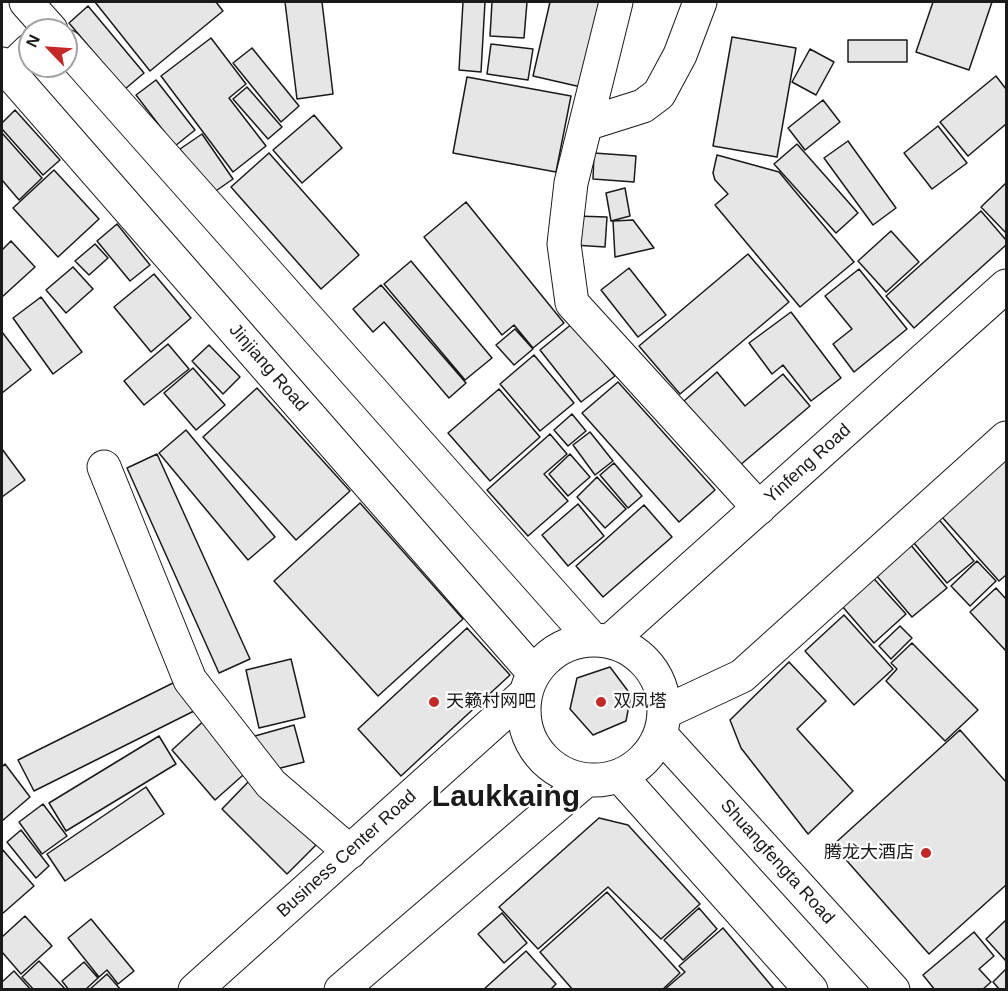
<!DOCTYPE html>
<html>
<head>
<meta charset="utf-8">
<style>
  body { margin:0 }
  #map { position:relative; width:1008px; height:991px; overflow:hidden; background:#fff; font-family:Helvetica,sans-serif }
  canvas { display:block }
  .frame { position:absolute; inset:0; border:3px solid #1a1a1a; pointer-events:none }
  .north { position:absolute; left:18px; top:18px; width:60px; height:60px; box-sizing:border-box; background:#fff; border:2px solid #a3a3a3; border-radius:50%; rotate:295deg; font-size:16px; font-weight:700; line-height:24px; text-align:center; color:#1a1a1a }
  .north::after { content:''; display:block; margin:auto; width:21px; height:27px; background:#c62828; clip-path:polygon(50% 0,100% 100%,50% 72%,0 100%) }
</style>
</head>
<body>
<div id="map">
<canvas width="1008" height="991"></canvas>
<div class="frame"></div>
<div class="north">N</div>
</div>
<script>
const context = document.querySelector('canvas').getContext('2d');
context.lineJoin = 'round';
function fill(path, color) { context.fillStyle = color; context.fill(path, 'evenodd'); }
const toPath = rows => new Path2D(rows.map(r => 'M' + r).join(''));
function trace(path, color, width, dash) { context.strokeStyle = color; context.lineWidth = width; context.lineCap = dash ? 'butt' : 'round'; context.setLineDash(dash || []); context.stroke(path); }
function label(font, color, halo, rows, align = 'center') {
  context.font = font + ' Helvetica,"Noto Sans SC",sans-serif'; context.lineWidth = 4.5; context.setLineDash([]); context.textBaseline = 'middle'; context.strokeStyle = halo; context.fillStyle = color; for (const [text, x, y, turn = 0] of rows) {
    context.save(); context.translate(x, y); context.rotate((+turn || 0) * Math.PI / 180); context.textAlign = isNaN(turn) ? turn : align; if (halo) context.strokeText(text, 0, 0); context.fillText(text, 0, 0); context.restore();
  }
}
const building = toPath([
  [95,2,216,2,223,11,150,71,95,2],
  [285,2,322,2,333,94,297,99,285,2],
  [463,2,485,2,481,72,459,70,463,2],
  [492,2,527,2,524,38,490,36,492,2],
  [550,2,600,2,581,87,533,76,550,2],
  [933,2,992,2,969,70,916,52,933,2],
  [88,6,144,73,125,89,69,23,88,6],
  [732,37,796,48,777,157,713,146,732,37],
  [211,38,246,84,229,98,266,146,233,172,161,76,211,38],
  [848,40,907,40,907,62,848,62,848,40],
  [491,44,533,49,528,80,487,74,491,44],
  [252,48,299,106,281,122,233,63,252,48],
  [810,49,834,62,816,95,792,82,810,49],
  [996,76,1006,89,1006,124,968,156,940,122,996,76],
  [467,77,571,96,556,172,453,153,467,77],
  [156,80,195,130,175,146,136,95,156,80],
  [247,87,282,127,268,139,233,99,247,87],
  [823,100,840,122,805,150,788,128,823,100],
  [15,110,60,160,43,175,2,129,2,123,15,110],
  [314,115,342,148,302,183,273,150,314,115],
  [938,126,967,163,932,189,904,153,938,126],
  [2,133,42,178,19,200,2,180,2,133],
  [202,134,233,179,210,195,180,149,202,134],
  [848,141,896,208,873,225,824,158,848,141],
  [797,144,858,213,836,233,774,164,797,144],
  [269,153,359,255,321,289,231,187,269,153],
  [594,153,636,156,634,182,593,179,594,153],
  [717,155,779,172,854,262,800,307,715,205,728,194,715,180,713,173,717,155],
  [54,170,99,219,58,257,13,208,54,170],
  [1006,183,1006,233,981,207,1006,183],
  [625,188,630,216,611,221,606,193,625,188],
  [466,202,564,323,533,348,514,325,502,335,424,237,466,202],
  [981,211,1006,240,1006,245,914,328,886,296,981,211],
  [576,216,607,217,605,247,574,245,576,216],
  [633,220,654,248,615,257,613,221,633,220],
  [117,224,150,265,130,281,97,241,117,224],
  [891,231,919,262,886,292,858,261,891,231],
  [11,241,35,267,2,297,2,250,11,241],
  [95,244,108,258,89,275,75,261,95,244],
  [748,254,789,302,680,394,639,346,748,254],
  [411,261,492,358,465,380,384,284,411,261],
  [73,267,93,289,66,313,46,290,73,267],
  [629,268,666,315,638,337,601,290,629,268],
  [859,269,907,329,854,372,833,344,852,329,825,296,859,269],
  [154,274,191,318,151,352,114,307,154,274],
  [381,285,466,383,449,398,384,322,373,332,353,309,381,285],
  [41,297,82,352,53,374,13,318,41,297],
  [791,312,841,378,811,401,783,365,772,374,749,343,791,312],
  [573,323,615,376,581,402,540,350,573,323],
  [515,329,533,349,514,365,496,345,515,329],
  [2,332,31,370,2,393,2,332],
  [168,344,189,369,144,405,124,381,168,344],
  [209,345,240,377,223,394,192,361,209,345],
  [534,355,574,403,540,431,500,384,534,355],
  [193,368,225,405,196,430,164,393,193,368],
  [717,372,745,406,783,374,810,406,739,466,684,401,717,372],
  [618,382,715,490,679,522,582,413,618,382],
  [257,388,350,491,296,540,203,437,257,388],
  [499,389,540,437,490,481,448,433,499,389],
  [572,414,586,431,568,446,554,430,572,414],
  [186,430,275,537,248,560,159,453,186,430],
  [590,432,613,461,595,475,573,445,590,432],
  [550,434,567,454,544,474,568,501,528,536,487,490,550,434],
  [2,449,25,480,2,497,2,449],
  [157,454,250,659,219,673,127,468,157,454],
  [570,454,590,477,568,496,549,474,570,454],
  [1006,458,1006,575,999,581,942,517,1006,458],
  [614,463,642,496,628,508,600,475,614,463],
  [597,477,626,509,605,528,577,497,597,477],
  [360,503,463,619,378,696,274,581,360,503],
  [578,504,604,536,568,566,542,535,578,504],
  [644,505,672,537,603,597,576,566,644,505],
  [935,515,974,561,947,583,909,537,935,515],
  [904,537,947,588,912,617,869,567,904,537],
  [977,561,996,581,970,606,951,586,977,561],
  [866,570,906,614,874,643,835,598,866,570],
  [996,588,1006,599,1006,651,970,612,996,588],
  [844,615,893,669,854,705,805,651,844,615],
  [900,626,912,638,891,659,879,646,900,626],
  [467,628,510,675,401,776,358,729,467,628],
  [912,643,978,710,945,741,886,681,897,669,891,663,912,643],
  [291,659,305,717,259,728,246,670,291,659],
  [789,662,826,701,797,729,853,791,808,834,741,748,730,720,789,662],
  [610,667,631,695,626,721,593,735,570,709,577,678,610,667],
  [179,680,194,711,34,791,18,760,179,680],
  [208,717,251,768,215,800,172,750,208,717],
  [294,725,304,762,265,772,255,736,294,725],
  [960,730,1006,782,1006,885,929,954,833,845,960,730],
  [159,736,176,764,66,831,49,803,159,736],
  [5,764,30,797,2,821,2,767,5,764],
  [251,779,316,845,287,874,222,809,251,779],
  [146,787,164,814,65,881,47,854,146,787],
  [43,804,67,836,42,854,19,822,43,804],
  [599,818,628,825,700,904,661,939,608,887,538,949,499,907,599,818],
  [21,830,49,866,36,878,7,842,21,830],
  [2,849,34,886,2,914,2,849],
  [607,892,680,973,662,990,573,990,540,952,607,892],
  [699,908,717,929,683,960,664,940,699,908],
  [502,913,527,943,504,963,478,934,502,913],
  [25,916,52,946,21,974,2,952,2,937,25,916],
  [91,919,134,971,118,984,107,970,99,977,68,938,91,919],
  [1006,920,1006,961,986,939,1006,920],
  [723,928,775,990,664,990,685,972,679,966,723,928],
  [974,932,994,956,979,969,991,982,982,990,935,990,923,975,974,932],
  [526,951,556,984,550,990,483,990,526,951],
  [39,961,66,990,34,990,22,977,39,961],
  [84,962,98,978,85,990,69,990,62,981,84,962],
  [1006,969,1006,990,1000,990,993,982,1006,969],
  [14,971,31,990,2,990,2,982,14,971],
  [107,974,121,990,89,990,107,974]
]);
fill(building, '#e6e6e6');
trace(building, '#1a1a1a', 1.5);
const minor = toPath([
  [616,2,571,183,564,244,572,303,759,508],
  [586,124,643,106,659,94,680,55,700,2],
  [104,467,190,680,271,784,350,852]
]);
const major = toPath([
  [26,2,51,30],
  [66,46,592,639],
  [2,64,534,673],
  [8,71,30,50],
  '524 710a70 70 0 1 1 140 0a70 70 0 1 1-140 0Z',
  [610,641,1006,286],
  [665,712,742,676,1006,438],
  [661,735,893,990],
  [620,776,811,990],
  [195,990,525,694],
  [341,990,585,781]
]);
trace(minor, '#1a1a1a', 35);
trace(major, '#1a1a1a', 35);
trace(minor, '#fff', 33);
trace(major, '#fff', 33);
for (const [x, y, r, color] of [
  [434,702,6,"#c62828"],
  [601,702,6,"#c62828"],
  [926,853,6,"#c62828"]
]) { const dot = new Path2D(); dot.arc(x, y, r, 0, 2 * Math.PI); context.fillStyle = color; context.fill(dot); trace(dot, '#fff', 2); }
label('18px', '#1a1a1a', '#fff', [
  ["Jinjiang Road",268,368,49],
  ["Yinfeng Road",808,464,-42],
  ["Business Center Road",347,854,-42],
  ["Shuangfengta Road",777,862,48]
]);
label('18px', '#1a1a1a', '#fff', [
  ["天籁村网吧",446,702],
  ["双凤塔",613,702],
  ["腾龙大酒店",914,853,"right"]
], 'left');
label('bold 30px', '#1a1a1a', '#fff', [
  ["Laukkaing",506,798]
]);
</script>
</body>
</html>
